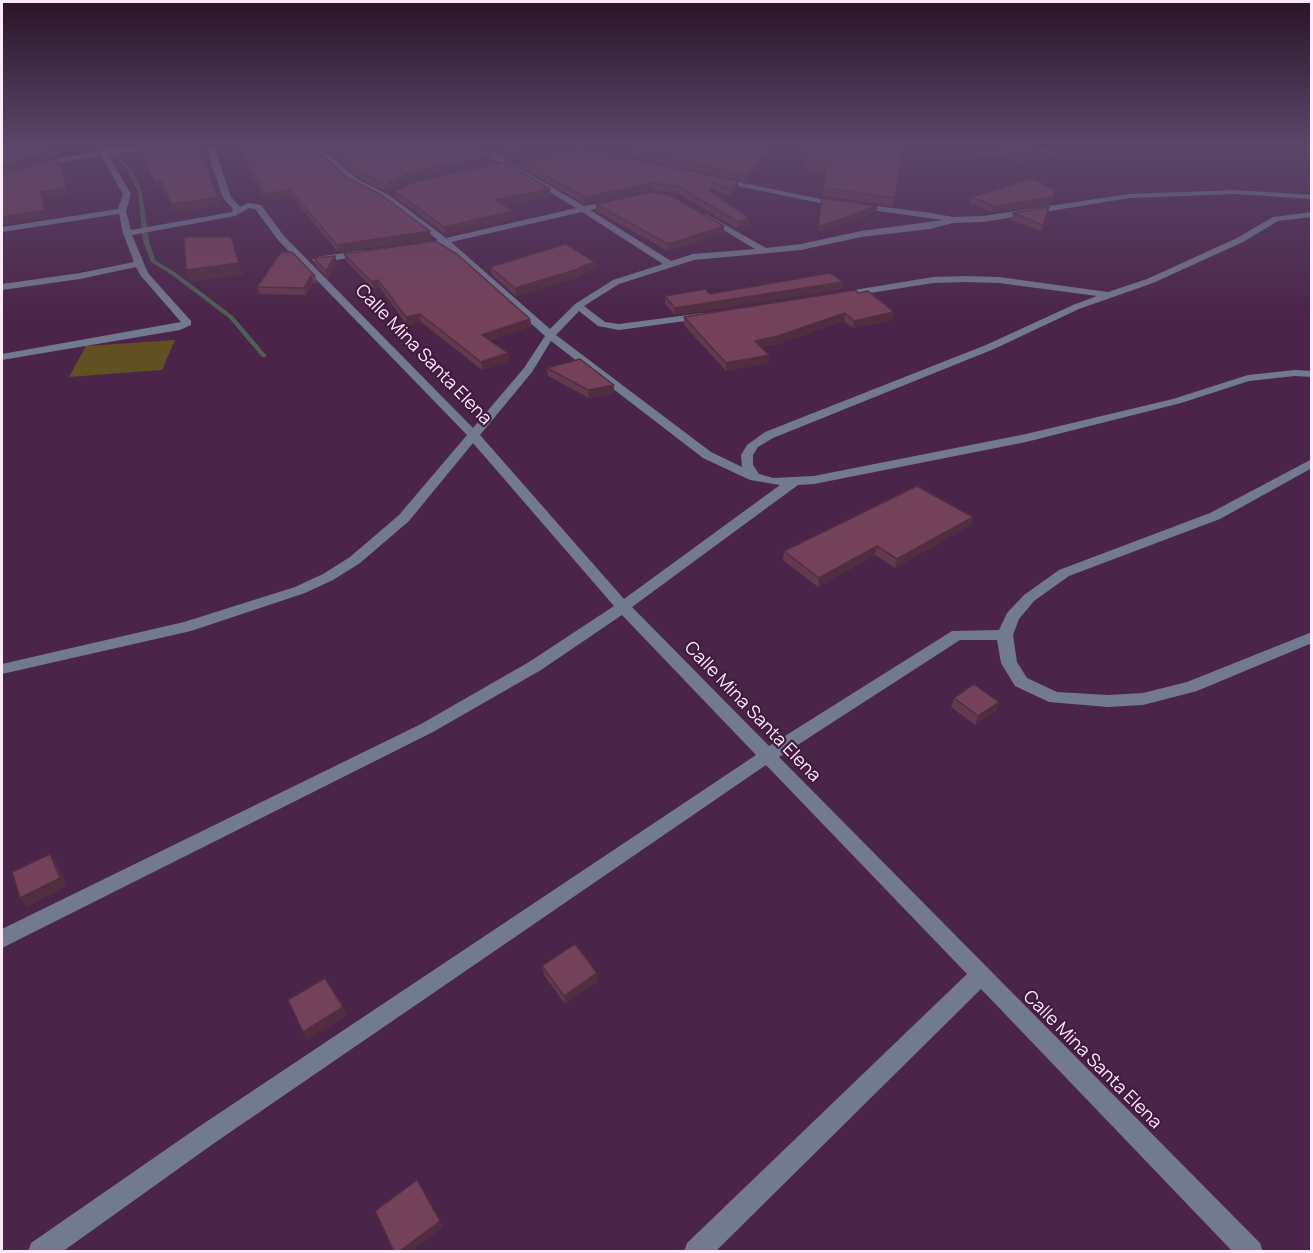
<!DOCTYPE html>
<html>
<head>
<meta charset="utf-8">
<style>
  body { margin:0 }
  #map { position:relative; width:1313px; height:1253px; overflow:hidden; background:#4b2549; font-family:Manrope,sans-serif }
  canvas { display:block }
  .frame { position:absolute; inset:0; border:3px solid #fde9fa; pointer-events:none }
</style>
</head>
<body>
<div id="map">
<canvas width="1313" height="1253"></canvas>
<div class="frame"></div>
</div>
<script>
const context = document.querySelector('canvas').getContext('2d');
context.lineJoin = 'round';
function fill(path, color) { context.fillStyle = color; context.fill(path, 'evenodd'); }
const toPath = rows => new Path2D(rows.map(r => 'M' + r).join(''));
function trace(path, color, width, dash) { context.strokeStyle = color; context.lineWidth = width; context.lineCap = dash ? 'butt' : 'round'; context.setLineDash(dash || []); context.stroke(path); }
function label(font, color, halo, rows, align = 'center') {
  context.font = font + ' Manrope,sans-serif'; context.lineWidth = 4.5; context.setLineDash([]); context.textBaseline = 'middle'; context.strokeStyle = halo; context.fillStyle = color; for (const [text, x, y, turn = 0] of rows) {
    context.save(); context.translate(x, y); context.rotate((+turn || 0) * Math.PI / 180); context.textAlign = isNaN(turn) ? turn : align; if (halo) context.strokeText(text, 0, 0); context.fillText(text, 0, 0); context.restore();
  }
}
fill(toPath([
  [175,340,162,370,69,377,86,346]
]), '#615021');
fill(toPath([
  [113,147,115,148,118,156,131,169,142,192,149,241,155,260,176,273,233,316,266,355,266,357,262,357,229,318,172,275,151,262,143,241,138,192,127,170,114,156,111,148,113,147]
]), '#4d6053');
fill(toPath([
  [113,144,155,144,148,148,72,159,2,179,2,169,27,160,72,149,113,144]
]), '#01250c');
fill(toPath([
  [94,144,102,144,105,150,146,146,207,145,214,147,231,197,240,207,248,203,261,205,284,236,473,428,524,368,545,336,442,244,435,246,431,243,438,240,383,199,351,183,316,152,315,144,323,144,322,149,357,179,389,195,446,238,576,208,470,144,478,144,584,206,617,200,617,204,590,210,671,261,693,254,755,249,703,218,703,214,706,214,766,248,801,244,861,231,943,220,820,203,717,182,716,180,720,178,820,199,931,213,953,217,983,216,1129,194,1235,190,1312,195,1312,199,1235,194,1129,198,983,222,953,223,930,229,861,237,801,250,694,260,619,284,584,306,605,322,619,324,703,313,708,316,707,318,619,330,598,326,579,311,556,335,711,452,742,467,741,455,747,445,765,432,986,345,1073,305,1097,296,999,283,965,282,933,283,839,298,836,297,836,293,933,277,965,276,999,277,1108,292,1147,279,1237,238,1273,217,1312,212,1312,217,1278,221,1243,242,1153,283,1079,309,994,349,773,438,758,447,753,455,753,465,759,474,773,478,814,476,1026,434,1173,399,1248,375,1295,370,1312,371,1312,377,1295,376,1249,381,1181,403,1026,442,814,484,798,485,632,607,769,746,952,631,999,630,1007,613,1024,595,1059,570,1210,513,1312,459,1312,468,1220,519,1069,576,1034,601,1019,619,1013,635,1017,662,1027,678,1057,692,1108,695,1143,693,1187,682,1312,632,1312,643,1197,691,1143,705,1108,707,1049,702,1015,686,1001,663,997,640,960,640,779,757,1260,1243,1263,1252,1233,1252,981,989,715,1252,684,1252,687,1243,967,974,766,765,213,1144,62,1252,28,1252,31,1243,197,1128,756,755,622,615,541,670,433,732,2,948,2,929,421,724,529,662,614,606,473,443,409,521,360,563,333,580,305,593,191,631,2,674,2,664,184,622,295,587,323,574,350,557,399,515,467,435,278,240,255,209,249,208,235,216,132,235,148,273,191,321,191,325,180,330,2,360,2,354,181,322,141,276,136,267,80,279,2,290,2,284,80,273,134,262,123,233,119,214,2,232,2,227,118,209,123,194,101,155,58,163,2,180,2,176,54,159,99,151,94,144],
  [206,149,223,198,233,209,232,212,131,230,126,211,131,194,108,155,146,150,206,149],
  [582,212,663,264,613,280,575,304,550,329,451,242,582,212],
  [551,341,703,458,750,480,780,485,624,599,480,435,532,372,551,341],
  [591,144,607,144,596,148,594,151,613,157,609,159,587,154,591,144],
  [1003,144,1020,144,1059,152,1055,154,1003,144],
  [364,250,367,251,367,255,317,263,312,260,317,257,364,250]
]), '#727a90');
fill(toPath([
  [235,144,312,144,313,147,348,178,432,239,338,252,292,197,266,201],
  [324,144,475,144,493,156,494,162,412,179,386,191,358,177,324,148],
  [483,144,582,144,508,160],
  [598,144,785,144,745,181,598,150],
  [796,144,903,144,893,206,823,196,826,172,806,170],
  [923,144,1038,144,1037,145,1036,145,1034,152,1027,162,926,146],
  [1153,144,1188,144,1185,148],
  [1203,144,1218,144,1217,146],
  [1247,144,1282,144,1280,149],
  [138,145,218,197,220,205,175,212,163,189,157,190],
  [589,150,738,188,729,196,713,189,711,193,749,218,748,225,737,228,677,193,653,190,584,204,520,166,520,160],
  [550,189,550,195,503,206,513,211,514,218,445,234,396,197,395,191],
  [971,197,1051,204,992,212,970,204],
  [596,204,724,226,724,233,668,251,596,211],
  [1049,207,1041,231,1011,220,1013,213],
  [281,252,315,276,317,283,313,283,306,295,259,294,257,287],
  [344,254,530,319,531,326,490,340,508,353,509,361,482,370,421,322,407,325,380,288,373,289,346,261],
  [335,256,337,263,328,278,316,266,314,258],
  [595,262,596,269,582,274,582,276,516,296,491,274,490,267],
  [842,289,675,315,665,304,665,296],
  [855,290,893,320,853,328,844,321,778,344,761,347,769,355,768,363,726,371,684,325,684,317],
  [547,368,614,385,614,393,589,398,548,376],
  [971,525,895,568,875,555,818,587,783,560,784,551],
  [954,698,999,702,996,711,975,725,951,707],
  [542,966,598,981,565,1004,544,975]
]), '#64384d');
fill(toPath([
  [552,144,582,144,508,160,508,153],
  [779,144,785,144,745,181,746,175],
  [1036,145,1034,152,1027,162,1029,155],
  [56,149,58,156,2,174,2,166],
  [493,156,494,162,412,179,386,191,385,185,411,172],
  [58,158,70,195,43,199,48,217,2,225,2,217],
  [160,180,163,189,157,190,154,181],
  [738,181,738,188,729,196,730,189],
  [653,183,653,190,584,204,584,197],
  [713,183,713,189,708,197,709,191],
  [550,189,550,195,496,207,495,200],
  [1055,189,1051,204,992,212,994,206],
  [290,190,292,197,266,201,264,194],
  [218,197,220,205,175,212,172,204],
  [877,206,876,212,817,233,818,227],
  [513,211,514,218,445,234,444,227],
  [749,218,748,225,737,228,738,222],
  [724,226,724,233,668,251,668,244],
  [430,231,432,239,338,252,337,245],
  [335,256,337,263,328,278,326,271],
  [595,262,596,269,582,274,582,276,516,296,515,288],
  [239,263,243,275,190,282,186,270],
  [311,276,313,283,306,295,304,288],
  [378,280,380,288,373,289,372,282],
  [843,282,842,289,675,315,675,308],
  [894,312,893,320,853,328,854,321],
  [845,313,844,321,778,344,754,349,755,341],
  [420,314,421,322,407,325,406,317],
  [530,319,531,326,483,343,482,335],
  [508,353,509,361,482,370,481,362],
  [769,355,768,363,726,371,726,363],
  [614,385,614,393,589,398,588,390],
  [973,517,971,525,895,568,897,559],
  [877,546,875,555,818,587,819,578],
  [999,702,996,711,975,725,978,716],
  [50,854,56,862,67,886,27,907,20,898],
  [597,973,598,981,565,1004,564,996],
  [343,1007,347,1015,307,1040,303,1032],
  [440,1221,443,1227,411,1251,400,1251]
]), '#512e3f');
const building = toPath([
  [2,144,51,144,56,149,2,166,2,144],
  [174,144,197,144,218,197,172,204,160,180,154,181,138,145,174,144],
  [237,144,312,144,313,147,348,178,380,194,430,231,337,245,290,190,264,194,237,144],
  [326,144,475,144,493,156,411,172,385,185,357,171,326,144],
  [492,144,552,144,508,153,492,144],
  [601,144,779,144,746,175,601,144],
  [799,144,903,144,895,198,824,188,827,164,807,162,799,144],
  [962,144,1033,144,1036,145,1029,155,962,144],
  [584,146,589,150,738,181,730,189,713,183,709,191,749,218,738,222,677,186,653,183,584,197,520,160,584,146],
  [58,158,67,188,40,192,45,210,2,217,2,174,58,158],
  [505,162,550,189,495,200,513,211,444,227,395,191,417,181,505,162],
  [1032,179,1055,189,1053,197,994,206,971,197,1032,179],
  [653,192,670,195,724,226,668,244,596,204,653,192],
  [822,198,877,206,818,227,822,198],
  [1049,207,1043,225,1013,213,1049,207],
  [184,237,231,237,239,263,186,270,184,237],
  [435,241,457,254,530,319,482,335,508,353,481,362,420,314,406,317,378,280,372,282,344,254,435,241],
  [566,244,595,262,580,267,582,268,515,288,490,267,566,244],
  [281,252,292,252,315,276,311,276,304,288,257,287,281,252],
  [335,256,326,271,314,258,335,256],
  [830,273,843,282,675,308,665,296,705,289,710,294,830,273],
  [855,290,859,293,868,291,894,312,854,321,845,313,778,336,755,341,769,355,726,363,684,317,855,290],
  [580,359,614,385,588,390,547,368,580,359],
  [917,486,973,517,897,559,877,546,819,578,784,551,917,486],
  [974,684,999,702,978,716,954,698,974,684],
  [50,854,60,878,20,898,12,872,50,854],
  [575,944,597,973,564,996,542,966,575,944],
  [325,978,343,1007,303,1032,288,1000,325,978],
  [417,1180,440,1221,400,1251,394,1251,375,1211,417,1180]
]);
fill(building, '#74415a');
trace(building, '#512e3f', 1.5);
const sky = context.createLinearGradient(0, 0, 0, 320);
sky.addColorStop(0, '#291428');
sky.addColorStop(0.45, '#5b466a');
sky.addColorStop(1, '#5b466a00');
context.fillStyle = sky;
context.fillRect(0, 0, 1313, 320);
label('18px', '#fde9fa', '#401b3e', [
  ["Calle Mina Santa Elena",423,355,46],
  ["Calle Mina Santa Elena",752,712,46],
  ["Calle Mina Santa Elena",1092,1060,45]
]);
</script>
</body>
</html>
